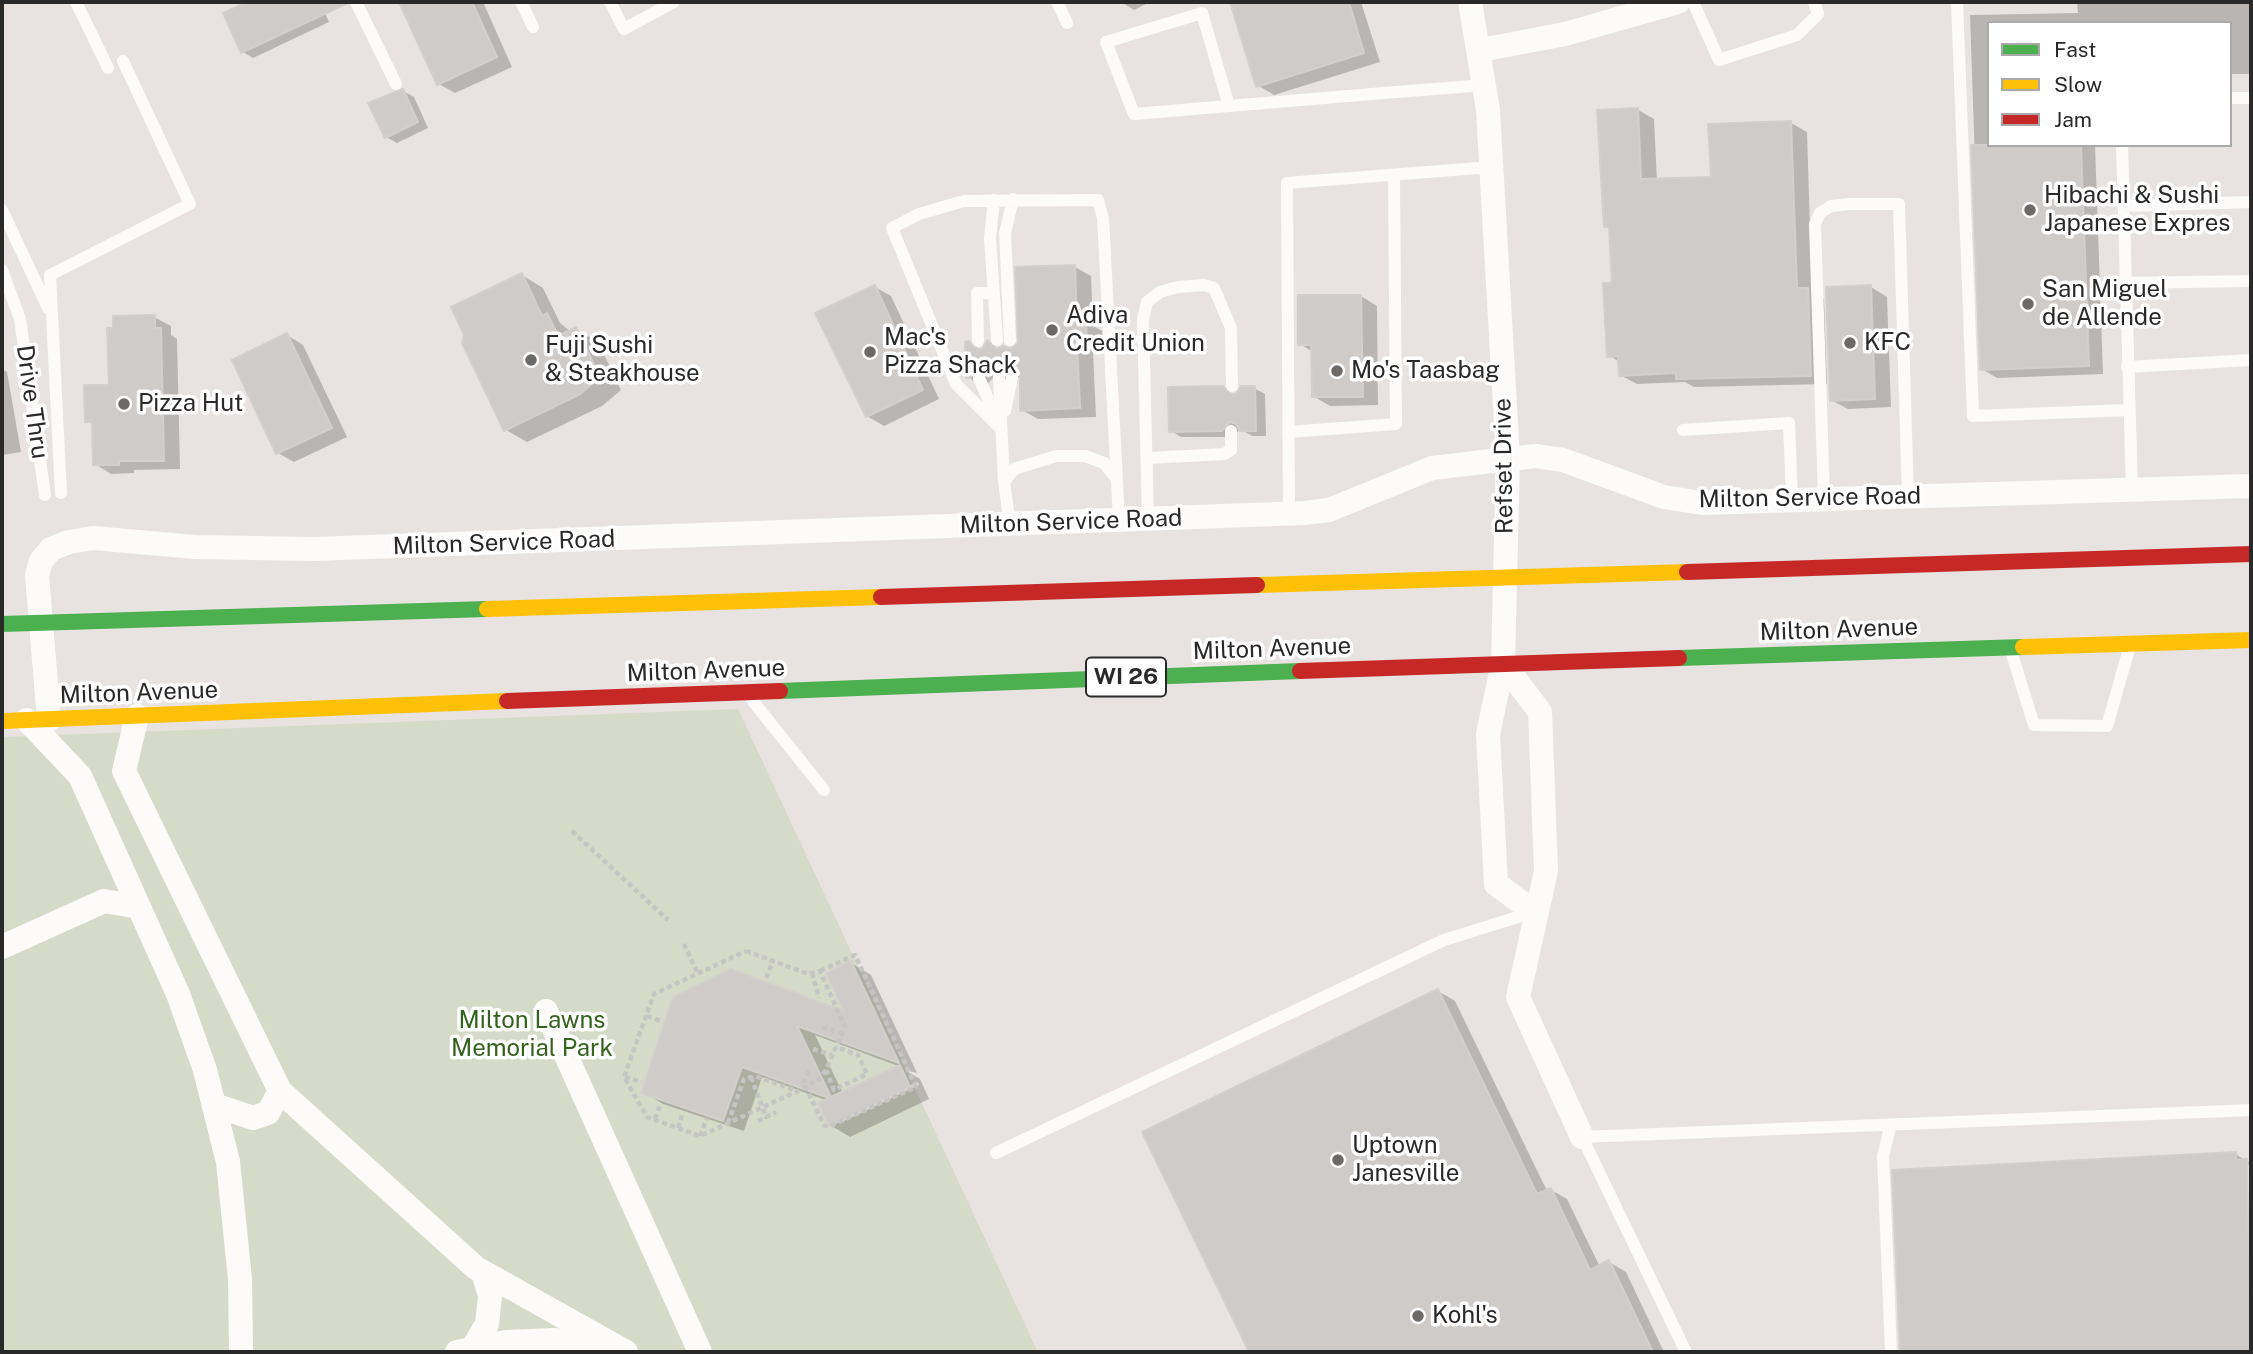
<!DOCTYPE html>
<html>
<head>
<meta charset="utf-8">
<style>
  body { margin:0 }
  #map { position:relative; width:2253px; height:1354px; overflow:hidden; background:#e8e3e0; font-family:"Public Sans",sans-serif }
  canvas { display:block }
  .frame { position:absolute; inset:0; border:4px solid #292929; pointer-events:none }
  .legend { position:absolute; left:1987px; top:21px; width:245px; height:126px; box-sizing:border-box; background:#fff; border:2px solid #a9a9a9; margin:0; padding:9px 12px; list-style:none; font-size:21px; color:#292929 }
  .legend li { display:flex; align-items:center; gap:14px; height:35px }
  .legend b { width:35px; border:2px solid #a9a9a9 }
</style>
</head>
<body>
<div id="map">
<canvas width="2253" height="1354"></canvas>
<div class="frame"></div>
<ul class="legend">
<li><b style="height:9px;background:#4caf50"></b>Fast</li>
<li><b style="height:9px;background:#ffc107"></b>Slow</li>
<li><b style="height:9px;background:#c62828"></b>Jam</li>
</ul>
</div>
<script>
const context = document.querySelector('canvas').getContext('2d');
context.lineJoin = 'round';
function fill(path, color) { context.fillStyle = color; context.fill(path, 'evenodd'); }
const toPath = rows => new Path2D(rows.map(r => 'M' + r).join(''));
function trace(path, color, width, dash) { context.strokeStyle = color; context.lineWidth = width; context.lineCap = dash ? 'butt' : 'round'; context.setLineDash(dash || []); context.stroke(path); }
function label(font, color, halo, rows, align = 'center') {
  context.font = font + ' "Public Sans",sans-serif'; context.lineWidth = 7; context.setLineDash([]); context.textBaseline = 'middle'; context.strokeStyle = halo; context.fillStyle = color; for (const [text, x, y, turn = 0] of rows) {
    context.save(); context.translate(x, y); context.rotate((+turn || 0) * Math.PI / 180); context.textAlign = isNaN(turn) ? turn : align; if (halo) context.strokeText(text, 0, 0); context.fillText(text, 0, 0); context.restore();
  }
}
fill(toPath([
  [738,709,1038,1352,2,1352,2,737]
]), '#d6dac8');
fill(toPath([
  [251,2,320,2,329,22,253,58,243,52,225,14],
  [401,2,483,2,512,67,455,93,439,84],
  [1121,2,1150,2,1134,10],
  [1231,2,1361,2,1380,62,1274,95,1257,85],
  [2077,2,2251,2,2251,74,2230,74,2230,23,1989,23,1989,145,2095,145,2103,374,1997,378,1982,369,1970,15,2078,13],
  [403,91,414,97,428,128,397,143,386,137],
  [1638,110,1654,119,1657,181,1713,179,1791,123,1807,132,1812,292,1824,299,1827,384,1694,387,1685,382,1637,384,1620,375,1620,362,1608,355,1614,284,1611,229,1605,226],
  [1075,267,1091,276,1093,326,1102,331,1103,351,1093,352,1096,417,1038,419,1022,410,1022,377,1012,378,1005,385,993,378,984,387,968,377,969,343,981,350,987,343,999,350,1011,351,1020,344],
  [522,275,543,288,560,323,571,332,576,329,598,342,621,390,602,406,527,442,506,430],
  [875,287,891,296,939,399,884,426,867,416],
  [1871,287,1887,297,1891,407,1848,409,1831,400],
  [1361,296,1377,306,1378,405,1330,406,1313,396,1313,352,1300,344],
  [154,317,171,326,171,335,177,339,180,469,134,470,134,473,111,474,95,464,94,425,87,421],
  [287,335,303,345,347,437,294,462,278,453],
  [2,369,7,372,21,452,2,455],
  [1223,388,1235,396,1254,388,1265,394,1266,436,1252,436,1240,429,1233,437,1181,437,1171,431],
  [851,963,871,975,917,1073,905,1070,920,1079,929,1099,850,1137,830,1125,828,1101,762,1077,744,1131,663,1104,643,1092,674,999,847,1014],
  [815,1035,901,1067,843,1094],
  [917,1082,919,1085,840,1123,840,1119],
  [1438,991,1455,1001,1547,1191,1551,1190,1567,1199,1600,1267,1609,1262,1626,1272,1664,1352,1251,1352,1145,1133],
  [2235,1154,2251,1163,2251,1225,2249,1165,2246,1165,2251,1352,1901,1352,1894,1171]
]), '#0003');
const building = toPath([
  [247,2,347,2,348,3,241,53,223,13,247,2],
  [399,2,472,2,497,57,437,85,399,2],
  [1230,2,1349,2,1364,53,1256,87,1230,2],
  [403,89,418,122,385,138,368,103,403,89],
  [1638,108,1641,179,1711,177,1708,124,1791,121,1797,288,1808,288,1811,376,1676,379,1676,373,1619,376,1618,356,1607,357,1603,283,1612,283,1609,227,1604,227,1597,110,1638,108],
  [1971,145,2081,145,2089,366,1980,370,1971,145],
  [1075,265,1077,320,1086,320,1087,343,1077,344,1080,408,1020,411,1020,375,1014,369,995,369,988,377,984,371,976,370,970,378,966,378,965,342,969,341,977,350,983,348,987,340,997,349,1003,346,1011,349,1018,343,1015,267,1075,265],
  [522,273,542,316,547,313,558,336,576,327,600,377,580,394,504,431,462,343,464,335,451,307,522,273],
  [875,285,923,390,866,417,815,313,875,285],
  [1871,285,1875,399,1830,401,1826,287,1871,285],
  [1298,295,1361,295,1363,397,1312,397,1311,345,1298,345,1298,295],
  [155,315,155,328,161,328,164,461,119,461,119,465,93,465,92,422,85,422,84,385,109,385,107,328,113,328,113,316,155,315],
  [287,333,332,428,276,454,232,360,287,333],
  [1223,386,1231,395,1237,393,1241,386,1255,386,1256,431,1240,431,1236,424,1230,422,1222,431,1169,432,1168,387,1223,386],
  [851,961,899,1063,797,1026,831,1097,900,1065,910,1087,829,1126,818,1103,829,1098,742,1067,723,1121,641,1093,673,997,731,969,844,1011,826,973,851,961],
  [1438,989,1537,1194,1551,1188,1590,1270,1609,1260,1653,1352,1249,1352,1142,1132,1438,989],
  [2236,1152,2236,1160,2247,1159,2251,1352,1900,1352,1892,1170,2236,1152]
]);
fill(building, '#cecbc9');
trace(building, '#d3cfcc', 2);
trace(toPath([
  [572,831,668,920],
  [684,944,697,972],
  [746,951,808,974,820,971,845,1027,826,1070,819,1079,798,1091,700,1136,647,1117,624,1077,654,994,746,951],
  [812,973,819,998],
  [766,978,773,961],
  [647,1016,661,1021],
  [822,1027,842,1033],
  [813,1049,832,1055],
  [826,1070,834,1090,867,1074,858,1055,836,1047],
  [809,1071,803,1082,824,1125,828,1127,916,1087,855,955,820,971],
  [625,1077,642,1082],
  [751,1077,766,1117,776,1112],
  [655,1119,661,1103],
  [758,1121,766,1117],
  [728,1123,744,1079,755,1076,797,1091],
  [678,1128,683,1112],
  [700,1136,707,1118]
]), '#c6c5c5', 4.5, [5, 3.5]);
trace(toPath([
  [76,2,108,68],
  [356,2,396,84],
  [521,2,533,27],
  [610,2,624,29,674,2],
  [1057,2,1067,23],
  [1693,2,1719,60,1797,35,1818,14,1814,2],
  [1957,2,1973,416,2129,410],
  [2230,98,2251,98],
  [1229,106,1202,13,1106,42,1134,114,1229,106,1396,92,1485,85],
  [2122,145,2132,490],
  [994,200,990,238,997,340],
  [2123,206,2251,202],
  [2,210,48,308],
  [2,270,20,319,45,495],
  [2125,283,2251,281],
  [1010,340,1005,233,1013,199],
  [978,341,977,293,994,293],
  [2127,367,2251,360],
  [999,377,1004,482,1010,524],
  [979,378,998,422],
  [1005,411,1012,377],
  [1001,429,956,384,892,228,919,214,964,201,1098,200,1103,218,1119,520],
  [1683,430,1789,423,1792,500],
  [1288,432,1396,424,1394,175],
  [1147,458,1224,454,1231,450,1231,431],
  [1004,482,1014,469,1056,456,1085,456,1104,463,1116,478],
  [61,493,50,275,190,204,123,61],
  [1824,499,1815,224,1820,213,1831,206,1850,204,1899,204,1908,497],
  [1289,513,1287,183,1491,167],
  [1148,519,1143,320,1147,302,1160,292,1178,287,1204,285,1214,288,1231,328,1232,386],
  [2011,651,2034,725,2107,726,2129,649],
  [752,700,824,790],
  [1891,1124,1883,1156,1891,1352],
  [996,1153,1444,940,1534,912],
  [1686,1352,1582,1137,2251,1110]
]), '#fcfbfa', 12);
trace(toPath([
  [1470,2,1488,110,1508,458,1503,663,1488,734,1496,884,1534,912],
  [1481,50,1565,34,1678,2],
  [1503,663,1540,712,1546,871,1518,997,1582,1137],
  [137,716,124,771,280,1091,476,1268,626,1352],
  [27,720,80,776,178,994,205,1070,228,1162,240,1279,241,1352],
  [49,720,37,575,41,561,51,549,69,542,93,538,195,547,314,549,1305,513,1329,510,1432,468,1535,456,1563,460,1664,497,1702,503,2251,486],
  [2,947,104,901,139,907],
  [546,1011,700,1352],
  [214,1105,253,1118,268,1113,280,1091],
  [472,1349,487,1324,490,1296,483,1272],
  [457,1352,506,1342,554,1340,605,1346]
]), '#fcfbfa', 24);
trace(toPath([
  [2,624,487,609],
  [1679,658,2023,647],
  [780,691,1300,671]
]), '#4caf50', 16);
trace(toPath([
  [1257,585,1687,572],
  [487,609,881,597],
  [2023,647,2251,640],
  [2,721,507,701]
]), '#ffc107', 16);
trace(toPath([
  [1687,572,2251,554],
  [881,597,1257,585],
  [1300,671,1679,658],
  [507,701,780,691]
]), '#c62828', 16);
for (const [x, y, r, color] of [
  [2030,210,7,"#6c6a69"],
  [2028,304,7,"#6c6a69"],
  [1052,330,7,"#6c6a69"],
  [1850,343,7,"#6c6a69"],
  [870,352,7,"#6c6a69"],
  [531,360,7,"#6c6a69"],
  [1337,371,7,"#6c6a69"],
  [124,404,7,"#6c6a69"],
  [1338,1160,7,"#6c6a69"],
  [1418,1316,7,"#6c6a69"]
]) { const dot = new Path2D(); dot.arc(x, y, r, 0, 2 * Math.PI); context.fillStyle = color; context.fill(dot); trace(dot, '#fff', 2.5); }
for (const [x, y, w] of [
  [1126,677,80]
]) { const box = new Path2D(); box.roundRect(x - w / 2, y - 19.5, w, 39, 5); context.fillStyle = '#fff'; context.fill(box); trace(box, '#292929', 2); }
label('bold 23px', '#292929', null, [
  ["WI 26",1126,677]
]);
label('24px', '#292929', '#fff', [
  ["Hibachi & Sushi",2044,196],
  ["Japanese Expres",2044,224],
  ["San Miguel",2042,290],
  ["de Allende",2042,318],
  ["Adiva",1066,316],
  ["Credit Union",1066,344],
  ["Mac's",884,338],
  ["Pizza Shack",884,366],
  ["KFC",1864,343],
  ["Fuji Sushi",545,346],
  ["& Steakhouse",545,374],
  ["Mo's Taasbag",1351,371],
  ["Pizza Hut",138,404],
  ["Uptown",1352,1146],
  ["Janesville",1352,1174],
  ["Kohl's",1432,1316]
], 'left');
label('24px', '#292929', '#fff', [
  ["Drive Thru",32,402,82],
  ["Refset Drive",1504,466,-91],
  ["Milton Service Road",1810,498,-1],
  ["Milton Service Road",1071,522,-2],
  ["Milton Service Road",504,543,-2],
  ["Milton Avenue",1839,630,-2],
  ["Milton Avenue",1272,649,-2],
  ["Milton Avenue",706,671,-2],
  ["Milton Avenue",139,693,-2]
]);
label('24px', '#35621e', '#fff', [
  ["Milton Lawns",532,1021],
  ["Memorial Park",532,1049]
]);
</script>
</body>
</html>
